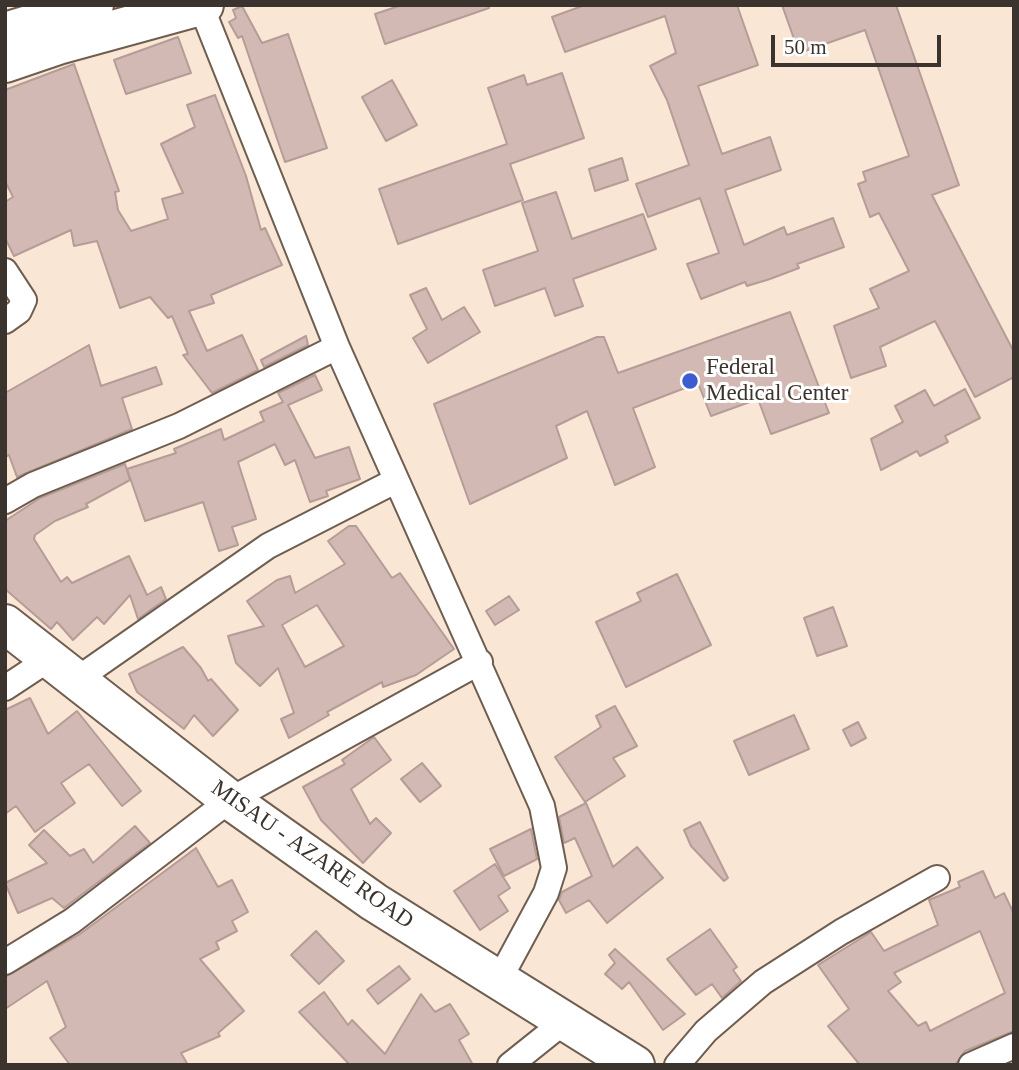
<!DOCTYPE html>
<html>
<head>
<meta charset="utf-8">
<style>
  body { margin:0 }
  #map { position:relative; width:1019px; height:1070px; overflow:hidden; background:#fae6d5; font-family:"Times New Roman",serif }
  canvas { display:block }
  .frame { position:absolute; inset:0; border:7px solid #3b332d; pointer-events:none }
  .scale { position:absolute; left:771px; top:35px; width:170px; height:32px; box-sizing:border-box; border:4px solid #3b332d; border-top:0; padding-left:9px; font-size:21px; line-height:24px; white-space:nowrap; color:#3b332d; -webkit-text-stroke:5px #fff; paint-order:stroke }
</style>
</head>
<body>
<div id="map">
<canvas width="1019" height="1070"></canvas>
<div class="frame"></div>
<div class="scale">50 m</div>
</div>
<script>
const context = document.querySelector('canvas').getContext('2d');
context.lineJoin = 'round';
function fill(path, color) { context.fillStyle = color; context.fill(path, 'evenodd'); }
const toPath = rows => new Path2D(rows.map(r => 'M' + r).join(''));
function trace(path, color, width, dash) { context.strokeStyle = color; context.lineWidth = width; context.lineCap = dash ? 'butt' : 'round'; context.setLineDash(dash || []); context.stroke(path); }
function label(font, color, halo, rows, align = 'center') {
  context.font = font + ' "Times New Roman",serif'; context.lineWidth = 6; context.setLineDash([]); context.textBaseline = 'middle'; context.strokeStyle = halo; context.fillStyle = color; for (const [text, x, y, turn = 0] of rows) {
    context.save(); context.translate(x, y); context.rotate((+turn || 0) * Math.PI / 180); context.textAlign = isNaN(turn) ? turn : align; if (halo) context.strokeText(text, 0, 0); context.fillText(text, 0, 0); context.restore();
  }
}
const building = toPath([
  [402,5,489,5,489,8,385,44,375,14,402,5],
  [585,5,737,5,758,65,698,86,722,154,770,137,781,170,725,190,744,245,784,227,787,235,833,218,844,247,797,264,799,268,770,279,747,286,745,282,701,299,687,264,719,253,700,198,648,217,636,184,689,165,667,100,650,66,676,53,665,16,565,52,552,17,585,5],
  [782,5,896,5,959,185,932,195,1014,352,1014,377,975,397,935,321,880,347,886,366,851,378,834,326,879,308,870,289,909,271,879,213,870,217,858,184,866,181,863,172,909,156,865,30,799,53,782,5],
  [242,6,262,43,288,34,327,148,285,162,242,36,238,38,229,22,236,18,233,10,242,6],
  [178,37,191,73,126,94,114,60,178,37],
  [74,64,119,191,115,192,118,210,131,231,168,219,162,199,183,193,161,144,195,127,187,105,215,95,246,176,261,230,265,228,282,265,211,295,214,303,189,311,207,351,242,335,258,370,212,393,183,355,188,354,172,316,168,318,150,297,120,308,97,241,74,246,71,230,14,256,5,238,5,202,13,197,5,181,5,90,74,64],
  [562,73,584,138,510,164,523,200,398,244,379,189,507,144,488,88,524,75,527,85,562,73],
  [392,80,417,125,386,141,362,97,392,80],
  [622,158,628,180,595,191,589,169,622,158],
  [556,192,572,239,643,214,656,249,573,279,583,306,555,316,545,288,495,306,483,270,538,251,522,203,556,192],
  [426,288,442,320,464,307,480,332,428,363,413,338,427,329,410,295,426,288],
  [790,312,829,413,771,434,758,399,711,416,698,383,633,408,655,467,615,485,587,411,556,426,567,458,470,504,434,404,597,337,604,337,618,373,790,312],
  [306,336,308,345,264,367,261,360,306,336],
  [89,345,101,386,156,367,162,384,122,398,132,429,17,477,9,455,5,457,5,393,89,345],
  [315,375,322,390,288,405,315,458,349,447,360,479,326,491,328,496,310,502,295,460,285,465,275,444,238,462,256,519,232,527,238,545,219,551,203,502,145,521,127,469,176,453,174,449,221,429,224,440,264,421,260,412,283,402,278,393,315,375],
  [965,389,980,418,945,436,948,442,920,456,917,451,881,470,871,439,903,422,895,406,925,390,934,406,965,389],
  [125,464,130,480,86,504,88,507,55,521,35,535,34,539,61,582,67,577,72,583,129,556,147,595,161,587,166,599,138,619,130,595,104,624,97,617,73,640,57,622,51,629,5,589,5,521,40,498,125,464],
  [349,526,356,526,392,578,400,573,454,649,416,675,383,687,382,682,327,712,329,715,289,738,281,719,294,713,278,668,260,686,236,663,228,636,264,626,247,601,277,580,290,576,295,593,345,564,328,541,349,526],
  [317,605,344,646,305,667,282,625,317,605],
  [677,574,711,645,626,687,596,622,641,601,637,593,677,574],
  [509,596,519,610,495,625,486,611,509,596],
  [833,607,847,646,817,656,804,618,833,607],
  [183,647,201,668,208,681,211,679,238,710,213,736,194,715,184,729,137,692,129,674,183,647],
  [30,698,48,734,77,711,141,791,122,806,89,764,61,783,75,803,35,832,16,806,5,814,5,710,30,698],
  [615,706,637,746,613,758,625,776,585,802,555,757,601,727,596,716,615,706],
  [794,715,809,749,749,775,734,741,794,715],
  [858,722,866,738,851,746,843,730,858,722],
  [374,737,391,760,351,789,370,824,376,818,391,833,363,863,321,820,303,787,345,764,342,760,374,737],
  [422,763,441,786,420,802,401,779,422,763],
  [586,803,613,867,637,847,663,878,607,923,589,900,566,913,559,900,562,892,592,876,575,838,564,843,559,817,586,803],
  [700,822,728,878,724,881,691,846,684,830,700,822],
  [135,826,150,843,64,908,52,898,18,913,5,883,47,863,29,845,44,830,70,856,84,849,93,863,135,826],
  [531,829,537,859,504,876,490,849,531,829],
  [196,848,218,887,232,880,248,912,232,921,237,931,216,942,219,949,200,959,244,1011,218,1033,220,1036,181,1053,188,1065,70,1065,50,1038,66,1027,47,981,5,1009,5,977,80,934,196,848],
  [495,864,510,888,498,896,508,911,480,930,454,891,495,864],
  [983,871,995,898,1004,893,1014,914,1014,1031,965,1051,955,1065,860,1065,828,1026,849,1009,818,965,871,932,884,951,938,925,929,900,960,887,958,882,983,871],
  [980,931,1005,993,930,1031,926,1022,918,1026,888,991,901,982,894,973,980,931],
  [710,929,737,967,733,970,741,981,722,998,712,984,696,995,667,959,710,929],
  [316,931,344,961,319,984,291,955,316,931],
  [615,949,649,980,685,1014,663,1030,629,982,622,989,605,974,615,963,609,955,615,949],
  [399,966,410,979,378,1004,367,990,399,966],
  [324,992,348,1025,352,1020,385,1054,421,994,435,1012,450,1004,469,1034,459,1040,473,1065,350,1065,299,1012,324,992]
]);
fill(building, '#d3b9b4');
trace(building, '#b59c97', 2);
const street = toPath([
  [201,6,337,347,542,806,554,868,546,893,499,980],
  [5,271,24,300,19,311,5,321],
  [5,501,33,485,179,426,337,347],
  [76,680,268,546,395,481],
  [5,688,49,659],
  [5,962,72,921,230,800,480,662],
  [510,1065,565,1021],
  [677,1065,706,1031,763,982,841,932,937,878],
  [971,1065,1014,1046]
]);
const primary = toPath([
  [5,32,94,5],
  [5,63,58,45,204,5],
  [5,624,230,800,374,902,635,1065]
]);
trace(street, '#6f5e50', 28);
trace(primary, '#6f5e50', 42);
trace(street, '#fff', 24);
trace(primary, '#fff', 38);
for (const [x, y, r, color] of [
  [690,381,9,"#3e5cce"]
]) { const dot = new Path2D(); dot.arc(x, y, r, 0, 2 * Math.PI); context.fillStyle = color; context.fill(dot); trace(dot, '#fff', 2.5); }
label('23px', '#3b332d', '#fff', [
  ["Federal",706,368],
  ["Medical Center",706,394]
], 'left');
label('23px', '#3b332d', '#fff', [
  ["MISAU - AZARE ROAD",312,855,35]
]);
</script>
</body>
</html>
